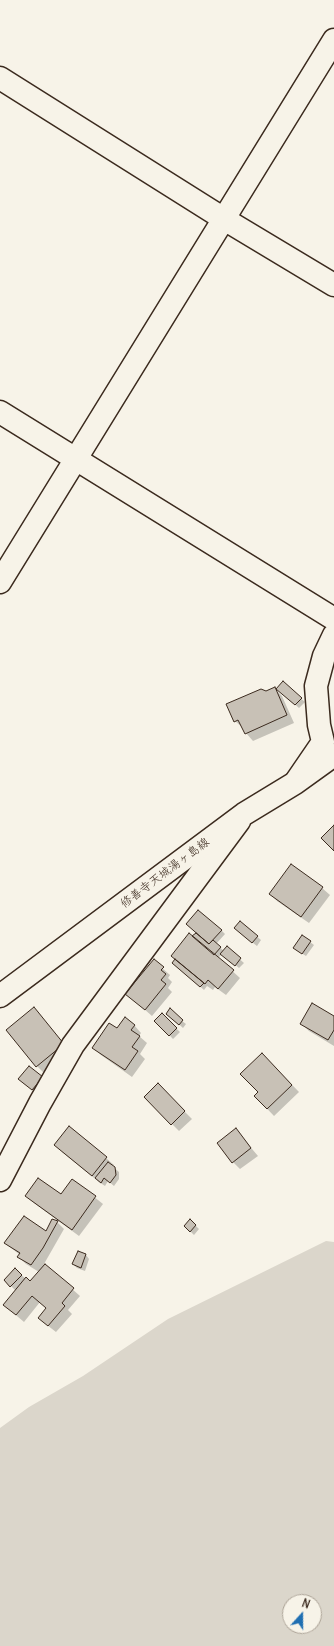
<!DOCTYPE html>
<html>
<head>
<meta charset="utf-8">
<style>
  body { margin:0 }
  #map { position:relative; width:334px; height:1646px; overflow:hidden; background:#f7f3e8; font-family:Delius,sans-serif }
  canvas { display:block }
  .north { position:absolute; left:282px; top:1594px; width:40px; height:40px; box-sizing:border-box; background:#f7f3e8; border:1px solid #aca397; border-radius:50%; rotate:21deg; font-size:11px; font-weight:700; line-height:16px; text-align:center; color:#3b2a1e }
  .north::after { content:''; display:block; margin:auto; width:14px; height:18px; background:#1f6fb2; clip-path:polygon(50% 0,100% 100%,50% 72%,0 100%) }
</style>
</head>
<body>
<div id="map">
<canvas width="334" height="1646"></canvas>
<div class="north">N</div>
</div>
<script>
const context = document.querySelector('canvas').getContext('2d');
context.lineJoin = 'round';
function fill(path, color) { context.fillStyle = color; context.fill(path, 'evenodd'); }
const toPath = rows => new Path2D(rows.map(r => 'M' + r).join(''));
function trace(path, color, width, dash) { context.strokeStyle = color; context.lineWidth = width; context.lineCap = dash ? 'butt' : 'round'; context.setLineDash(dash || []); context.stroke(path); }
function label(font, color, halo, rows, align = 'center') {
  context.font = font + ' Delius,"Klee One",sans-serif'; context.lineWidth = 3; context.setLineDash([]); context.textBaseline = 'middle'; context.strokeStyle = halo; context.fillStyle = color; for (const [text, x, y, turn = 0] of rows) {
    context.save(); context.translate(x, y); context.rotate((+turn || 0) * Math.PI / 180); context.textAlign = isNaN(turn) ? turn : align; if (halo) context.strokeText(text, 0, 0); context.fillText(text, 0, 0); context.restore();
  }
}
fill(toPath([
  [326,1241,334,1242,334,1646,0,1646,0,1428,29,1407,83,1376,168,1319],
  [290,1602,314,1602,314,1626,290,1626]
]), '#dbd6cb');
fill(toPath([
  [283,683,305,702,299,708,281,692],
  [274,688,282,696,294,723,253,741,246,733,243,728,235,721,266,692],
  [291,865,322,888,330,895,309,923,277,901,270,893],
  [240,922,261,940,257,946,239,932],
  [221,930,225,934,216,944,224,951,227,948,244,963,239,968,222,954,218,958,240,978,226,995,215,987,213,990,207,986,204,990,177,966,197,933],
  [310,942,314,945,306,956,298,951],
  [154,961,170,975,168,978,172,982,168,988,172,992,152,1016,127,994],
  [34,1008,70,1052,44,1073,37,1066],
  [162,1015,180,1032,173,1039,156,1021],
  [171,1017,182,1021,186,1024,183,1028],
  [334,1018,334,1046,309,1031,302,1024],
  [134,1025,141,1033,139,1036,147,1043,140,1054,145,1059,132,1077,101,1055,94,1048,118,1029],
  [262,1054,299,1092,274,1116,255,1096,259,1092],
  [42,1078,37,1093,23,1083],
  [158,1085,192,1119,179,1131,145,1097],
  [70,1127,114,1165,112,1166,119,1172,119,1179,114,1186,108,1181,105,1186,99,1182,62,1152],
  [236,1130,258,1156,240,1169,233,1162],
  [73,1180,103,1204,79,1236,34,1203,27,1195,61,1195],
  [190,1220,199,1229,194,1235,185,1226],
  [57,1222,64,1229,44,1264,80,1296,68,1310,72,1314,56,1332,47,1325,47,1309,40,1302,24,1322,4,1305,16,1291,5,1280,15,1270,30,1282,39,1272,26,1264,19,1257,20,1255,5,1243,46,1232],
  [78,1252,86,1255,89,1259,85,1271,77,1268,73,1264]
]), '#0003');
const building = toPath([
  [283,681,302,698,295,705,276,689,283,681],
  [275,687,287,715,245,734,238,720,234,722,226,704,261,689,266,691,275,687],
  [334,825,334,851,321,838,334,825],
  [291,864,323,887,301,917,269,894,291,864],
  [198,910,222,930,209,944,186,924,198,910],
  [240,921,258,936,252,943,234,928,240,921],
  [189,933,234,970,218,989,208,980,205,984,171,956,189,933],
  [196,933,209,944,213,940,221,947,214,955,192,936,196,933],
  [302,935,311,941,302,954,293,948,302,935],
  [227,946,241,958,235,966,220,954,227,946],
  [154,959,164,967,161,970,166,974,161,980,166,984,145,1010,125,994,154,959],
  [175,959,204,983,200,987,172,963,175,959],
  [312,1003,334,1016,334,1030,328,1040,300,1024,312,1003],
  [34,1007,64,1044,36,1067,6,1030,34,1007],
  [170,1008,183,1020,179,1025,166,1014,170,1008],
  [162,1013,177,1028,169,1036,154,1021,162,1013],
  [125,1017,135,1025,131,1030,140,1036,132,1047,138,1051,125,1070,92,1048,109,1023,117,1028,125,1017],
  [262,1053,292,1085,267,1109,254,1096,258,1092,240,1074,262,1053],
  [29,1066,43,1077,32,1090,18,1079,29,1066],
  [158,1083,185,1111,171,1125,144,1097,158,1083],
  [69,1126,107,1157,92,1176,54,1145,69,1126],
  [236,1128,251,1148,232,1163,217,1143,236,1128],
  [108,1162,115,1167,116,1175,110,1183,104,1178,101,1183,95,1178,108,1162],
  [38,1178,61,1194,72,1179,96,1196,72,1230,25,1196,38,1178],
  [24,1216,46,1231,52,1219,58,1221,43,1248,31,1265,17,1257,20,1253,4,1243,24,1216],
  [190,1219,196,1225,190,1232,184,1226,190,1219],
  [78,1251,86,1254,81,1268,72,1264,78,1251],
  [45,1264,74,1288,62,1303,65,1306,48,1326,38,1318,46,1308,32,1296,16,1315,3,1305,26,1277,30,1281,45,1264],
  [15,1268,22,1275,10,1287,4,1280,15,1268]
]);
fill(building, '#c8c1b6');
trace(building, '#3b2a1e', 1);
const street = toPath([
  [0,78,224,219,334,285],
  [0,412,334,619],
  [0,582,334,40],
  [297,780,323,742,319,725,316,686,324,656,334,635],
  [0,1180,40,1103,73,1045,239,821]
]);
const secondary = toPath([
  [0,996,244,814,295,783,334,755]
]);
trace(street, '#3b2a1e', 25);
trace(secondary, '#3b2a1e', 25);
trace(street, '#f7f3e8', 22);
trace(secondary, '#f7f3e8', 22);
label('12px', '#3b2a1e', '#f7f3e8', [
  ["修善寺天城湯ヶ島線",165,873,-37]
]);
</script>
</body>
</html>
